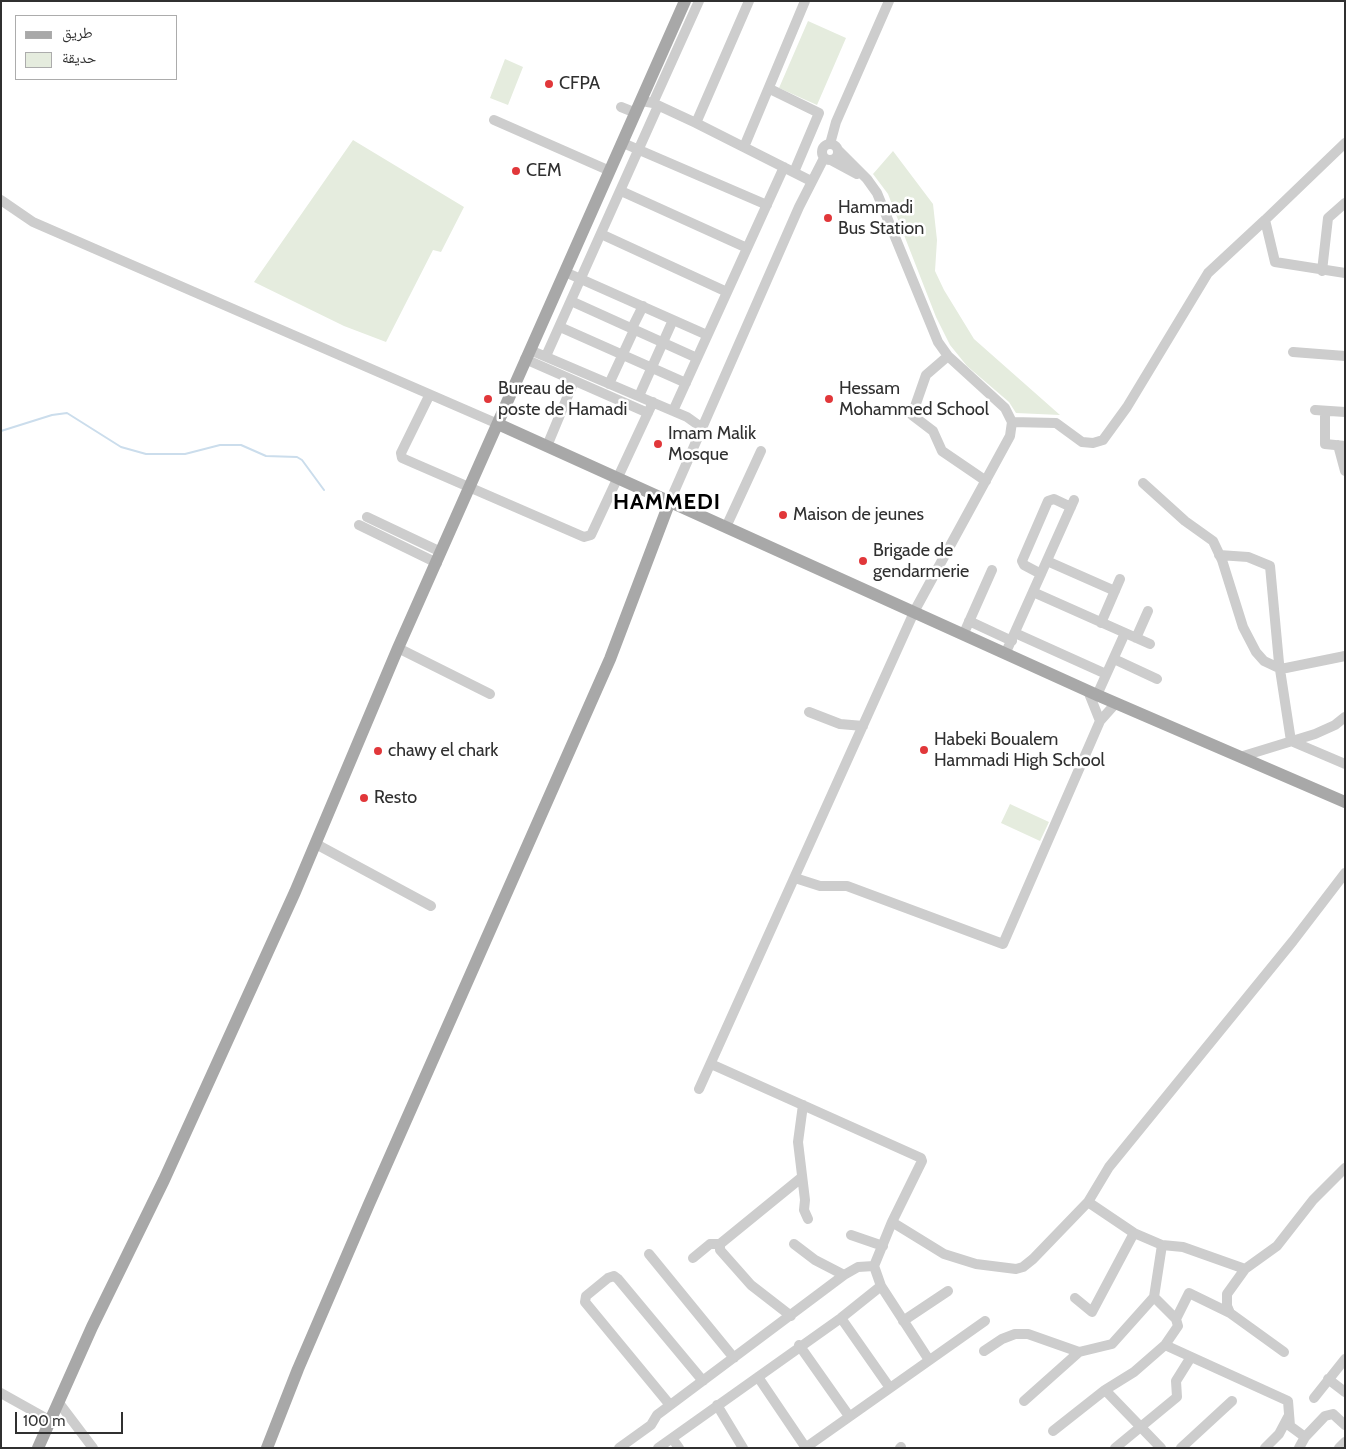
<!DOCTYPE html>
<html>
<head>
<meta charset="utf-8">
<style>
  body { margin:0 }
  #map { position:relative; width:1346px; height:1449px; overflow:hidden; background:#fff; font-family:Cabin,"Noto Naskh Arabic",sans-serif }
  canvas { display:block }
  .frame { position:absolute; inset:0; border:2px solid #303030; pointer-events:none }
  .legend { position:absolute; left:15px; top:15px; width:162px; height:65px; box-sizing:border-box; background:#fff; border:1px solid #acacac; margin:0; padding:6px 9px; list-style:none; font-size:15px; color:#303030 }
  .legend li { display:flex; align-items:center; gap:10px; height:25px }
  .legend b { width:25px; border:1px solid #acacac }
  .scale { position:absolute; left:15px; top:1412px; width:108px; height:22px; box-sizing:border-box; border:2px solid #303030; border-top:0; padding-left:6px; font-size:15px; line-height:18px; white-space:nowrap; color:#303030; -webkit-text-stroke:4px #fff; paint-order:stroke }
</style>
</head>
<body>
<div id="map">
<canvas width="1346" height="1449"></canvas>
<div class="frame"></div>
<ul class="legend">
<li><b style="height:6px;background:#a8a8a8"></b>طريق</li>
<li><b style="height:14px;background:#e5ecde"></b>حديقة</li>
</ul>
<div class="scale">100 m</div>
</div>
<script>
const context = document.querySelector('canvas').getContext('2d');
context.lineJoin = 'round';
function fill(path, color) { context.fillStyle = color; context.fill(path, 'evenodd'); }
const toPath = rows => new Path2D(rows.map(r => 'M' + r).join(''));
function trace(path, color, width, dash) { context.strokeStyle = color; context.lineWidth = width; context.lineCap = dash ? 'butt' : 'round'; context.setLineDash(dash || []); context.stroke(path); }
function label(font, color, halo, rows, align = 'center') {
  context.font = font + ' Cabin,sans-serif'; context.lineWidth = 5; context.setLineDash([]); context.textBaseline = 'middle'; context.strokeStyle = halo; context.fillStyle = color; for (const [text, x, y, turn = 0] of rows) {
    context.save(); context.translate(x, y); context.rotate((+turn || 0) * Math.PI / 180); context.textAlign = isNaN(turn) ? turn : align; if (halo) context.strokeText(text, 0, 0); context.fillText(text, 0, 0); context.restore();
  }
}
fill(toPath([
  [808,21,846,38,817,105,779,88],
  [505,59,523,67,508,105,490,98],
  [353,140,464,207,441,252,433,250,386,342,344,326,254,282],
  [893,151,933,204,937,240,935,271,944,290,974,339,1060,415,1016,413,1009,402,967,366,950,345,936,317,888,194,873,174],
  [1010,804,1049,822,1040,841,1001,823]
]), '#e5ecde');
trace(toPath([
  [1,431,52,415,67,413,121,447,146,454,185,454,220,445,241,445,266,456,297,457,302,460,324,490]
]), '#cbddec', 2);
trace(toPath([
  [770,89,819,113,794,172],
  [642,101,653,103,696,123,811,181],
  [653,103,699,1],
  [621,107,636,113],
  [494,120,610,171],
  [696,123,749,1],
  [623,143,767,205],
  [1345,143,1265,220,1275,262,1345,273],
  '822 152a8 8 0 1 1 16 0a8 8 0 1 1-16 0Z',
  [830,144,836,122,889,1],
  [744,147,805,1],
  [831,160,857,174],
  [621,191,747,248],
  [1,200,33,222,498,424],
  [601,234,727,292],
  [1322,271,1328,218,1345,203],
  [565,272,707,335],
  [571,301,697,358],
  [560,327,686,383],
  [632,328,643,306],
  [530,350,687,417,701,427],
  [1293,352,1345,356],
  [546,356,658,106],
  [948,356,926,375,912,415,933,431,942,451,986,481],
  [525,359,648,413],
  [609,384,634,330],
  [429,396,401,453,402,458,584,537,591,535,653,402],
  [639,396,673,320],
  [1315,410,1345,412],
  [673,411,784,167],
  [1325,411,1325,444,1345,446],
  [1012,422,1056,423,1082,442,1093,443,1103,440,1127,407,1208,273,1265,220],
  [1338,445,1345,471],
  [547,446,574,381],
  [1143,483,1185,521,1213,541,1222,560,1243,627,1256,652,1264,661,1281,669,1345,656],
  [670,501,799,207,824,158],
  [367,517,441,552],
  [359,525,437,563],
  [726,527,761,451],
  [1219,555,1248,557,1270,566,1279,663,1291,741,1345,764],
  [1047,561,1115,591],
  [1041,574,1024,565,1022,561,1048,501,1054,499,1071,507],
  [1033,592,1150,644],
  [969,621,1012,641],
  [1101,623,1120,579],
  [964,633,992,570],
  [1015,633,1106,674],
  [1136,638,1148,611],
  [398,648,490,694],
  [1006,652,1074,500],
  [1114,659,1157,679],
  [1088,691,1100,721],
  [1097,695,1125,633],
  [809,712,840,724,863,726],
  [1240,757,1315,734,1335,725,1345,717],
  [316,844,431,906],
  [795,878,820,886,847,886,1003,944,1100,721,1116,703],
  [711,1064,921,1158,922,1161,892,1222,874,1266,881,1286,929,1360],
  [699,1089,915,610,1010,436,1012,422,1005,408,948,356,938,342,877,193,867,179,838,150],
  [803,1105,798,1142,805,1200,804,1210,808,1219],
  [1088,1202,1109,1167,1293,941,1345,873],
  [892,1222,944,1254,976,1264,1016,1269,1023,1267,1033,1259,1088,1202,1134,1233,1162,1245],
  [851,1235,883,1246],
  [794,1244,815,1260,844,1275],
  [649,1254,734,1358],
  [693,1258,710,1244,720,1244],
  [1154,1297,1162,1245,1183,1247,1245,1269],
  [1075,1298,1092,1312,1134,1233],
  [791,1316,751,1285,720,1250,720,1244,801,1178],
  [841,1318,890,1388],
  [1176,1319,1189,1293,1230,1313],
  [903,1321,948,1291],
  [799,1345,849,1416],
  [1165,1345,1288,1401,1290,1426,1305,1437,1299,1448],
  [984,1351,1002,1339,1015,1334,1028,1334,1079,1352],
  [1284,1352,1230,1313,1227,1306,1227,1294,1245,1269,1277,1246,1313,1200,1345,1168],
  [758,1377,806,1448],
  [1328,1379,1345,1392],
  [1105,1390,1161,1448],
  [1,1393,51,1421],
  [1314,1398,1345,1359],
  [1024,1401,1079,1352,1112,1344,1154,1297,1176,1319,1178,1326,1165,1345,1134,1372,1105,1390,1053,1431],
  [59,1403,93,1448],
  [670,1405,585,1302,586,1296,608,1278,614,1276,618,1279,703,1381],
  [717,1405,743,1448],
  [1305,1437,1325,1416,1333,1414,1345,1425],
  [672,1438,679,1448],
  [619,1448,651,1425,657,1415,844,1275,858,1267,874,1266],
  [658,1448,841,1318,881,1286],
  [805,1448,985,1321],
  [900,1448,901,1447],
  [1115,1448,1177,1397,1176,1381,1191,1357],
  [1181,1448,1232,1401],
  [1265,1448,1279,1434,1288,1417],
  [1339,1448,1345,1442]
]), '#cdcdcd', 10);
trace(toPath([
  [498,424,1097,695,1345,802],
  [38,1448,92,1327,164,1180,295,892,398,648,685,1],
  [267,1448,298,1369,369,1204,610,659,670,501]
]), '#a8a8a8', 12);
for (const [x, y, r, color] of [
  [549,84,5,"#e1373a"],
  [516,171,5,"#e1373a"],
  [828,218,5,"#e1373a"],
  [488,399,5,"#e1373a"],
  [829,399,5,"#e1373a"],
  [658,444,5,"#e1373a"],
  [783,515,5,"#e1373a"],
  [863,561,5,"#e1373a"],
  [924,750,5,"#e1373a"],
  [378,751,5,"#e1373a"],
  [364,798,5,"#e1373a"]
]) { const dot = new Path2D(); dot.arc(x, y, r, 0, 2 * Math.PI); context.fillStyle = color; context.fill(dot); trace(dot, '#fff', 2); }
label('18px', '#303030', '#fff', [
  ["CFPA",559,84],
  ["CEM",526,171],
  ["Hammadi",838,208],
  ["Bus Station",838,229],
  ["Bureau de",498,389],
  ["poste de Hamadi",498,410],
  ["Hessam",839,389],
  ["Mohammed School",839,410],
  ["Imam Malik",668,434],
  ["Mosque",668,455],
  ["Maison de jeunes",793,515],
  ["Brigade de",873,551],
  ["gendarmerie",873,572],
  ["Habeki Boualem",934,740],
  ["Hammadi High School",934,761],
  ["chawy el chark",388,751],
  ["Resto",374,798]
], 'left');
context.letterSpacing = '1px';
label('bold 22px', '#000', '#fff', [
  ["HAMMEDI",667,503]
]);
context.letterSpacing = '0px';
</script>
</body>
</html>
